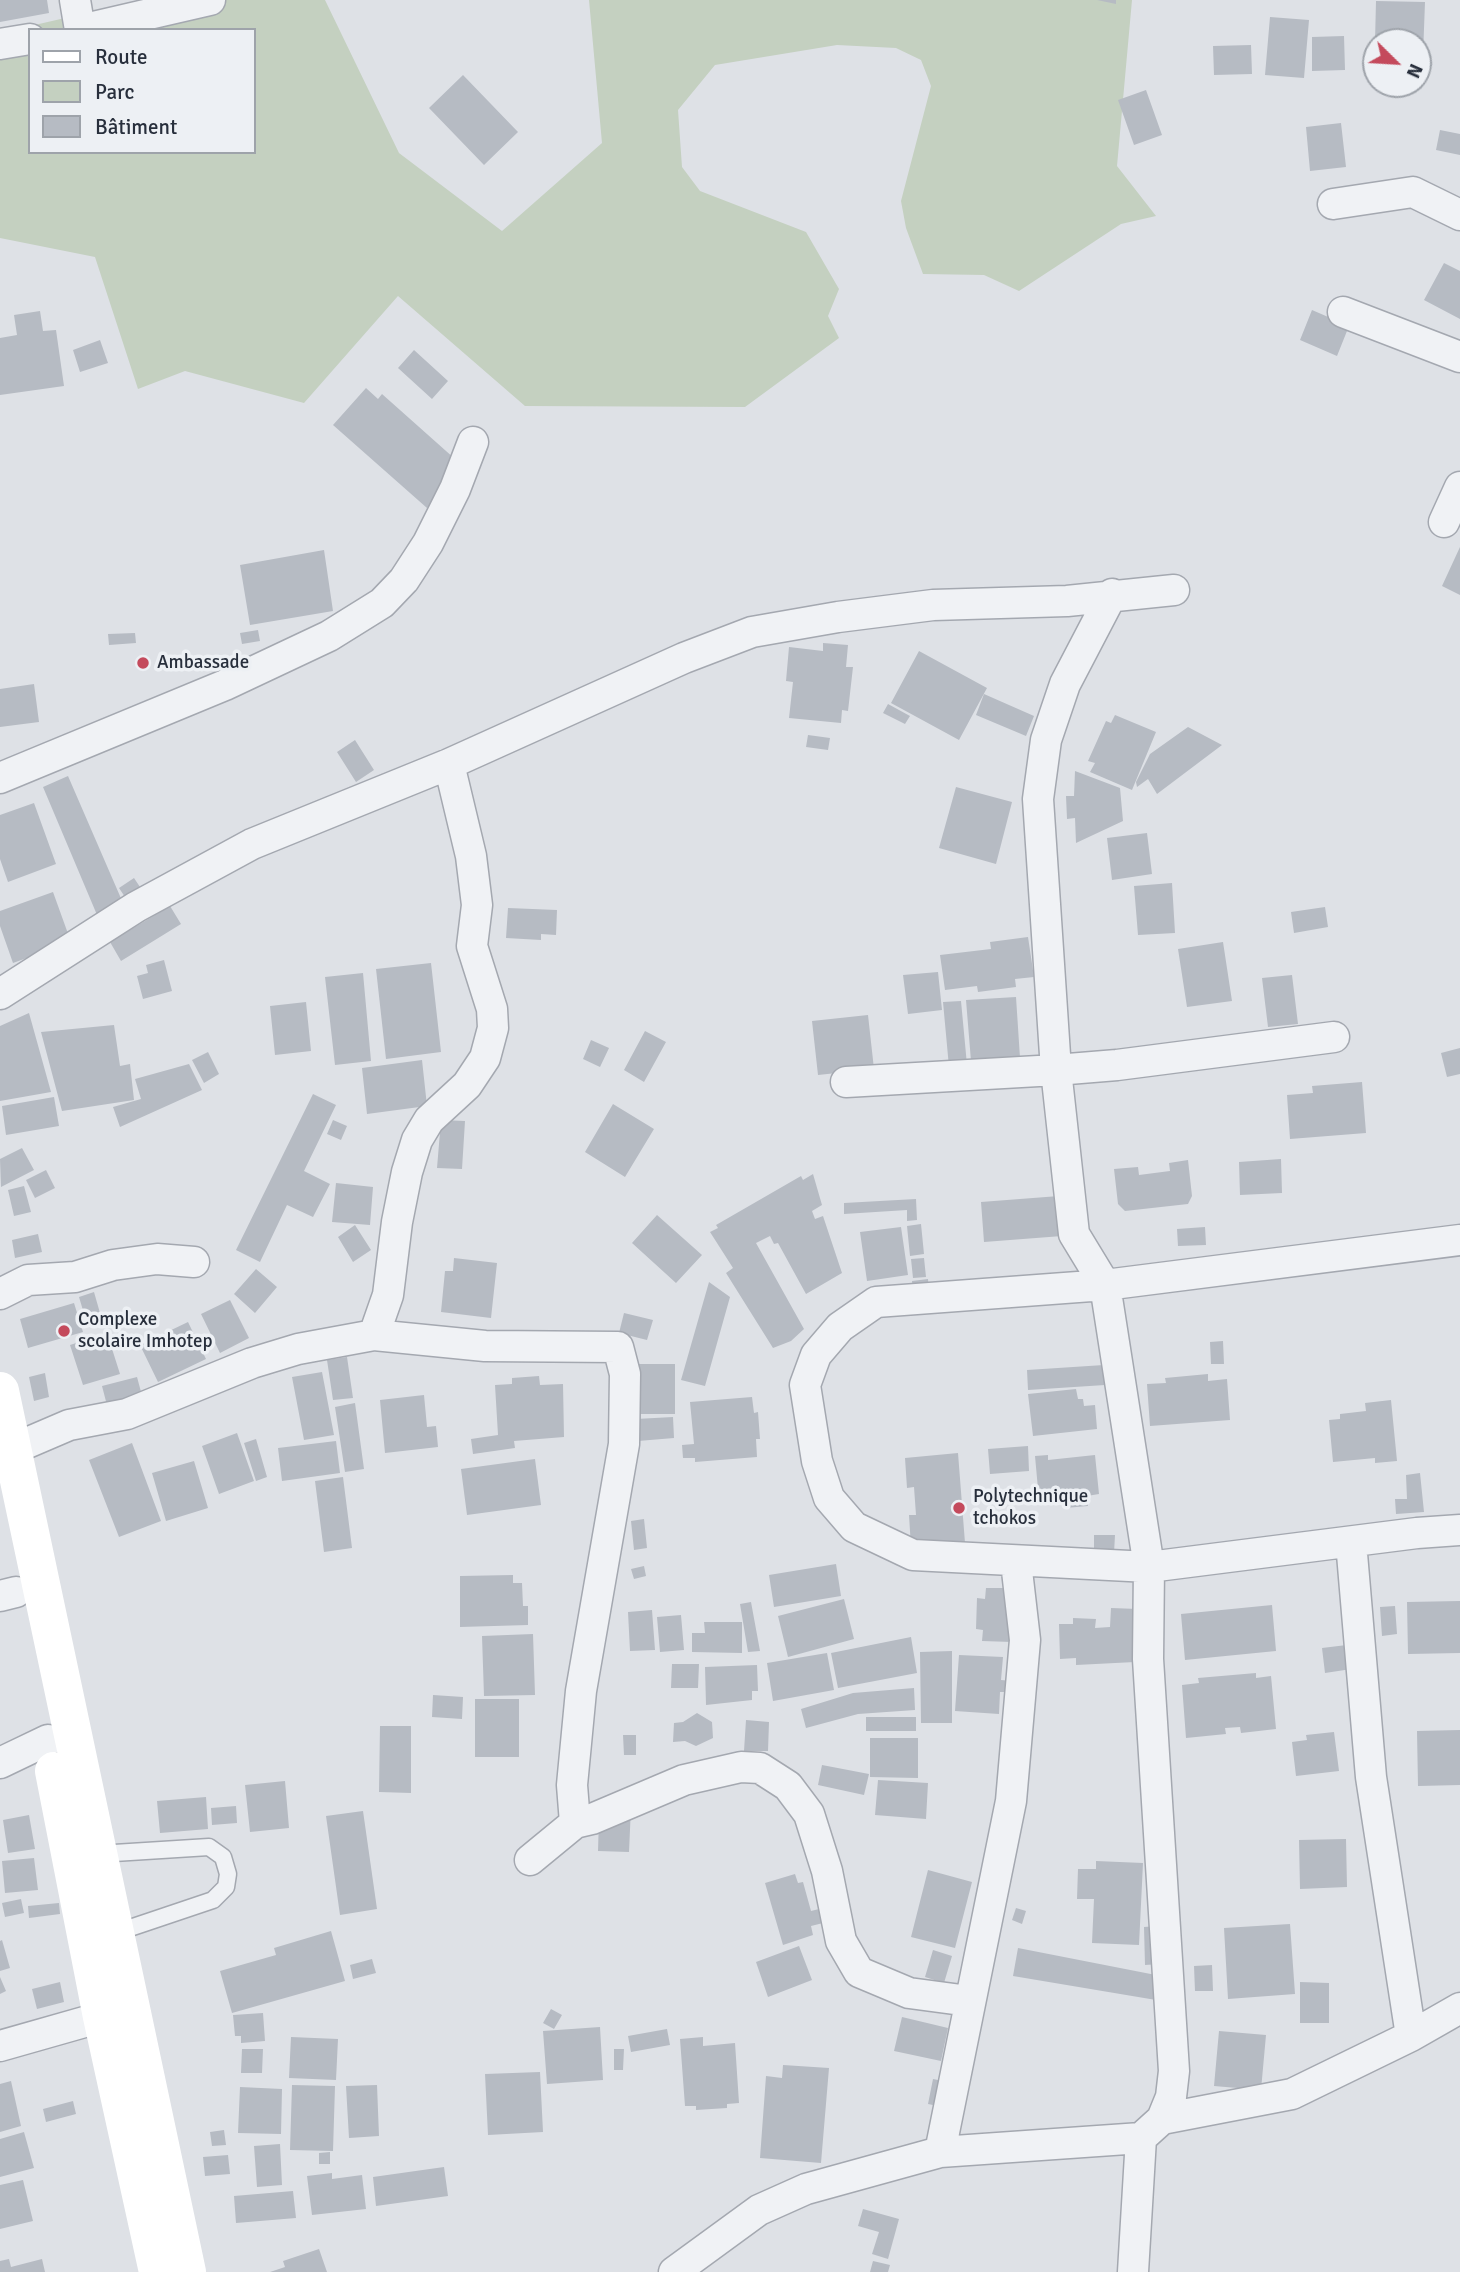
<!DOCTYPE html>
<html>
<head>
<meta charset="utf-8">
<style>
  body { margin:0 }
  #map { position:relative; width:1460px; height:2272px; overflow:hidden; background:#dee1e6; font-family:Signika,sans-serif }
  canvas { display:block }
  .legend { position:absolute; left:28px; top:28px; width:228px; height:126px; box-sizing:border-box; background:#edf0f4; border:2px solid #9ea3aa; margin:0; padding:9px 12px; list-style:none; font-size:21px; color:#282f3c }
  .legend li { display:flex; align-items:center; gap:14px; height:35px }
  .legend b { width:35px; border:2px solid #9ea3aa }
  .north { position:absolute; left:1362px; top:28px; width:70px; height:70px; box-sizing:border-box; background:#edf0f4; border:2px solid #9ea3aa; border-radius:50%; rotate:114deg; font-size:19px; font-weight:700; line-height:28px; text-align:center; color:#282f3c }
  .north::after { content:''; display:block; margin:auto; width:24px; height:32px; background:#c44a5c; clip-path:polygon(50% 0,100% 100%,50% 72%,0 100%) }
</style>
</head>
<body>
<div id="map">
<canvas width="1460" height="2272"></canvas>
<ul class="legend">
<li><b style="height:9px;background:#fff"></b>Route</li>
<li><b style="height:19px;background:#c4d0c0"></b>Parc</li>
<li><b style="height:19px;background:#b6bbc3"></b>Bâtiment</li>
</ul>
<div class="north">N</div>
</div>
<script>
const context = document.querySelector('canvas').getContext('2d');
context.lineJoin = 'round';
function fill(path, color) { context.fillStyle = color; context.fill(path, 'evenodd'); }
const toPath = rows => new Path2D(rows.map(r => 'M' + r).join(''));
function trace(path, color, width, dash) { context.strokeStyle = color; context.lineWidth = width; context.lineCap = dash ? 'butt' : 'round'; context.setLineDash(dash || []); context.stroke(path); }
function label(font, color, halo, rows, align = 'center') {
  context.font = font + ' Signika,sans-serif'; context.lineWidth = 7; context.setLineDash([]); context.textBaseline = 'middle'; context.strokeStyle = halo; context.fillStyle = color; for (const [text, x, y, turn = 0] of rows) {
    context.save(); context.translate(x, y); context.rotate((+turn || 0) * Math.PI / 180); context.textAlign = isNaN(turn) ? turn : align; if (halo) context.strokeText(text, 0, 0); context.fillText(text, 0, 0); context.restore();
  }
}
fill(toPath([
  [143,0,325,0,399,153,502,231,602,143,589,0,1132,0,1117,166,1156,216,1121,224,1019,291,984,275,923,274,906,228,901,201,931,86,921,60,896,48,837,45,715,65,678,110,682,167,700,191,806,232,839,289,828,316,839,338,745,407,525,406,398,296,304,403,185,371,138,389,95,257,0,238,0,33],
  [30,30,254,30,254,152,30,152]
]), '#c4d0c0');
fill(toPath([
  [0,0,47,0,49,13,0,22],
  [1097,0,1116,0,1116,4],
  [1376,1,1425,2,1422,82,1418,82,1418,42,1375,42],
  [1270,17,1309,20,1304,78,1265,75],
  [1344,36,1345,70,1312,71,1312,37],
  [1251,45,1252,74,1214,75,1213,46],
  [463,75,518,132,484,165,429,108],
  [1146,90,1162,135,1134,145,1118,100],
  [1341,123,1346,167,1310,171,1306,127],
  [1440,130,1460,134,1460,155,1436,150],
  [1444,263,1460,271,1460,319,1424,300],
  [1312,310,1349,326,1337,356,1300,340],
  [40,311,43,331,56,330,64,386,0,395,0,338,17,335,14,315],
  [100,340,108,363,80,372,73,350],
  [414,350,448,381,432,399,398,368],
  [366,388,378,399,382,394,464,467,427,508,333,425],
  [1460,547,1460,595,1442,586],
  [324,550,333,611,250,625,240,565],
  [258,630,260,641,242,644,240,633],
  [135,633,136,643,109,645,108,634],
  [823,643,848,645,846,667,853,667,848,711,842,710,841,723,789,718,793,682,786,681,789,647,823,651],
  [919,651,987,688,959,740,891,703],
  [34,684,39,722,0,727,0,689],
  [984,694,1034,716,1026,736,976,715],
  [888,704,910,716,905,724,883,713],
  [1115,715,1156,732,1132,790,1090,772,1095,763,1088,761,1106,721,1111,723],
  [1188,727,1222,745,1157,794,1148,779,1137,787,1136,782,1150,754],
  [808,735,830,738,828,750,806,747],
  [355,740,374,770,356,782,337,752],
  [1075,771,1120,788,1123,821,1076,843,1075,818,1067,819,1066,796,1074,796],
  [68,776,123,903,100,922,43,787],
  [956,787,1012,802,996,864,939,848],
  [34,803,56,864,8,882,0,859,0,815],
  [1147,833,1152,874,1112,880,1107,838],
  [134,878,146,896,131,906,119,888],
  [1172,883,1175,933,1138,935,1134,886],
  [53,892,71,942,13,963,0,926,0,911],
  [170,906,181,924,121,961,110,942],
  [1325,907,1328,927,1294,933,1291,912],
  [508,908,557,910,556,935,541,934,541,940,506,938],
  [1028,937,1034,977,1015,979,1016,987,978,992,977,986,945,990,940,955,991,949,990,942],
  [1223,942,1232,1001,1187,1007,1178,949],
  [164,960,172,991,143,999,137,976,148,973,146,965],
  [431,963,441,1052,386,1059,376,969],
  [938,972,942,1010,908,1014,903,975],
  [363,973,371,1061,335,1065,325,977],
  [1292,975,1298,1024,1268,1027,1262,978],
  [1016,997,1020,1058,971,1061,966,1000],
  [961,1001,967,1065,949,1067,943,1002],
  [306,1002,311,1051,275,1055,270,1006],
  [29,1013,51,1092,0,1101,0,1026],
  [868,1015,874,1069,818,1075,812,1021],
  [114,1025,120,1066,130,1064,134,1100,62,1111,41,1032],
  [645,1031,666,1042,644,1082,624,1070],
  [591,1040,609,1048,600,1067,583,1059],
  [1460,1048,1460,1074,1447,1077,1441,1053],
  [208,1052,219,1074,204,1083,192,1060],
  [422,1060,427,1106,367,1114,362,1068],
  [189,1064,202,1090,120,1127,113,1107,141,1099,135,1079],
  [1362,1082,1366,1133,1290,1139,1287,1095,1313,1093,1312,1086],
  [313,1094,336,1105,304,1171,330,1184,313,1217,287,1205,260,1262,236,1250],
  [54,1097,59,1126,6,1135,2,1106],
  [613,1104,654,1129,625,1177,585,1152],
  [333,1120,347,1126,341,1140,327,1134],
  [441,1120,465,1121,462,1169,437,1168],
  [22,1148,34,1170,1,1187,0,1159],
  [1281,1159,1282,1193,1240,1195,1239,1162],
  [1188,1160,1192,1196,1188,1204,1125,1211,1118,1204,1114,1169,1138,1167,1139,1175,1170,1171,1169,1163],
  [46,1170,55,1188,35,1198,26,1180],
  [813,1174,822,1205,812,1211,815,1219,823,1216,842,1273,806,1294,778,1243,774,1244,770,1236,756,1243,804,1329,791,1341,773,1348,726,1273,733,1268,710,1232,718,1228,716,1225,801,1176,803,1180],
  [336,1183,373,1187,370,1225,332,1222],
  [24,1186,31,1212,14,1216,8,1190],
  [1072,1195,1075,1235,984,1242,981,1202],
  [916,1199,917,1220,907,1221,907,1210,844,1214,844,1203],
  [657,1215,702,1255,676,1283,632,1243],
  [921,1224,924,1254,910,1256,907,1226],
  [355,1225,371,1250,353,1262,338,1237],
  [901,1227,908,1275,867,1281,860,1232],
  [1205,1227,1206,1245,1178,1246,1177,1229],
  [38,1234,42,1252,15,1258,12,1240],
  [454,1258,497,1263,491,1318,441,1312,445,1271,453,1271],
  [924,1258,926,1277,913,1278,911,1259],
  [256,1269,277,1287,255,1313,234,1294],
  [928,1279,929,1291,913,1293,912,1281],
  [709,1282,730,1297,705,1386,681,1380],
  [94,1292,100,1313,85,1317,79,1297],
  [230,1300,249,1338,220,1353,201,1314],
  [74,1303,83,1332,28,1348,20,1319],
  [624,1313,653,1320,647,1340,619,1333],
  [188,1322,206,1359,158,1382,140,1345],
  [107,1333,120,1374,83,1385,70,1345],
  [1223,1341,1224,1364,1211,1364,1210,1342],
  [347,1357,353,1398,333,1400,327,1360],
  [630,1364,675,1364,675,1414,630,1414],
  [1104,1365,1105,1385,1028,1390,1027,1370],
  [322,1372,334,1435,304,1440,292,1377],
  [45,1373,49,1397,34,1401,29,1377],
  [1208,1374,1208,1381,1227,1379,1230,1420,1150,1426,1147,1384,1166,1383,1165,1378],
  [539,1376,540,1385,563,1384,564,1437,514,1441,515,1448,473,1454,471,1439,498,1435,495,1385,512,1384,512,1378],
  [137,1377,144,1403,109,1413,102,1386],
  [1076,1389,1078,1399,1083,1399,1084,1406,1095,1405,1097,1429,1033,1436,1028,1394],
  [424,1395,427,1427,436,1426,438,1447,385,1453,380,1400],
  [752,1397,754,1413,758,1412,760,1439,756,1439,757,1457,695,1462,695,1458,683,1458,682,1445,694,1444,690,1402],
  [1391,1400,1397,1461,1375,1463,1375,1458,1333,1462,1329,1420,1340,1419,1340,1414,1366,1411,1365,1403],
  [355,1403,364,1469,345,1472,335,1407],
  [673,1417,674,1438,638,1441,636,1419],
  [237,1433,254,1481,219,1494,202,1446],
  [256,1439,267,1477,256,1481,244,1443],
  [336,1441,340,1473,282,1481,278,1448],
  [132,1443,161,1521,119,1537,89,1460],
  [1028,1446,1029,1471,990,1474,988,1449],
  [958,1453,965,1543,911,1547,909,1515,916,1515,914,1487,907,1488,905,1458],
  [1048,1455,1048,1460,1095,1455,1099,1494,1087,1496,1088,1506,1065,1508,1064,1497,1039,1500,1035,1456],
  [535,1459,541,1505,467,1515,461,1469],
  [194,1461,208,1508,166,1521,152,1473],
  [1420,1473,1424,1512,1396,1514,1395,1499,1407,1499,1406,1475],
  [343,1477,352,1548,324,1552,315,1481],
  [644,1519,647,1548,634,1550,631,1521],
  [1094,1535,1115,1535,1114,1553,1094,1553],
  [836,1564,841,1596,774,1607,769,1575],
  [644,1566,646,1576,634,1579,631,1569],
  [513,1575,513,1583,522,1583,523,1606,528,1606,528,1625,460,1627,460,1576],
  [986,1588,1014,1588,1012,1642,982,1641,983,1630,976,1629,977,1598,985,1599],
  [844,1599,854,1639,788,1657,778,1616],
  [1460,1601,1460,1653,1408,1654,1407,1602],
  [751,1602,760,1651,748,1652,740,1604],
  [1272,1605,1276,1651,1185,1660,1181,1614],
  [1395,1606,1397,1634,1382,1636,1380,1607],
  [1111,1608,1138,1609,1135,1662,1076,1665,1076,1658,1060,1659,1059,1624,1073,1624,1073,1618,1096,1619,1095,1628,1110,1627],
  [652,1610,655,1650,630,1651,628,1612],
  [681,1615,684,1650,660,1652,657,1617],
  [704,1622,742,1622,742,1653,692,1652,692,1633,705,1633],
  [533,1634,535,1695,484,1696,482,1636],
  [911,1637,917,1673,838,1688,831,1653],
  [1355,1644,1358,1668,1325,1673,1322,1648],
  [952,1651,952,1723,921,1723,920,1652],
  [827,1653,834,1690,773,1701,767,1663],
  [959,1655,1003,1657,1001,1680,1012,1681,1011,1692,1000,1692,999,1714,955,1711],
  [672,1664,699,1664,698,1688,671,1688],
  [757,1665,758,1691,752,1691,752,1700,706,1705,705,1667],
  [1256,1673,1256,1678,1271,1676,1276,1729,1241,1733,1240,1727,1225,1728,1226,1734,1186,1738,1182,1685,1199,1683,1198,1678],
  [914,1688,915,1710,858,1714,806,1728,801,1709,853,1693],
  [433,1695,463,1697,462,1719,432,1717],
  [475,1699,519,1699,519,1757,475,1757],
  [697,1713,712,1722,713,1738,696,1746,685,1741,673,1742,674,1723,683,1722],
  [866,1717,916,1717,916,1731,866,1731],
  [746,1720,769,1722,768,1751,744,1751],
  [380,1726,411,1726,411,1793,379,1792],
  [1460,1730,1460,1785,1418,1786,1417,1731],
  [1334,1732,1339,1771,1296,1776,1292,1742,1307,1740,1306,1735],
  [623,1735,636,1735,636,1755,624,1755],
  [870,1738,918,1738,918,1778,870,1777],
  [822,1765,869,1774,864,1795,818,1785],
  [878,1780,928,1783,926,1819,875,1815],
  [285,1781,289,1828,250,1832,245,1785],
  [206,1797,208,1829,160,1833,157,1801],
  [236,1806,237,1823,212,1825,211,1808],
  [631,1807,629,1852,598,1851,599,1819],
  [363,1811,377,1909,340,1915,326,1816],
  [29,1815,35,1849,8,1853,3,1820],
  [1346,1839,1347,1887,1300,1889,1299,1840],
  [34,1858,38,1890,5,1893,2,1861],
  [1096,1861,1143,1863,1139,1945,1092,1943,1094,1899,1077,1899,1078,1869,1096,1869],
  [928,1870,972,1882,955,1948,911,1937],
  [795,1874,798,1883,803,1882,811,1911,819,1909,823,1923,811,1926,813,1935,783,1945,765,1883],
  [21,1899,24,1913,5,1917,2,1903],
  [59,1903,60,1914,29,1918,28,1906],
  [1016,1908,1026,1911,1022,1924,1012,1920],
  [1290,1924,1295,1994,1228,1999,1224,1928],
  [1158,1926,1160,1964,1145,1965,1144,1927],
  [331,1931,345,1981,232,2013,220,1971,276,1955,274,1948],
  [2,1940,10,1968,0,1971,0,1941],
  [799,1946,812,1980,768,1997,756,1962],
  [1018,1948,1166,1977,1162,2001,1013,1976],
  [933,1950,952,1956,944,1983,925,1977],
  [372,1959,376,1973,353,1979,350,1965],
  [1212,1965,1213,1991,1195,1991,1194,1966],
  [0,1977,6,1991,0,1994],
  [60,1982,64,2002,37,2009,32,1989],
  [1300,1982,1329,1983,1329,2023,1300,2023],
  [551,2009,562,2015,554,2029,543,2023],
  [263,2013,265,2041,241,2043,241,2036,235,2036,233,2015],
  [902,2017,948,2028,941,2061,894,2051],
  [600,2027,603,2080,547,2084,543,2031],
  [667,2029,670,2045,631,2052,628,2036],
  [1219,2031,1266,2035,1261,2090,1214,2086],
  [291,2037,338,2039,336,2080,289,2078],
  [703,2037,703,2046,735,2043,739,2103,727,2104,727,2108,696,2110,696,2106,685,2106,680,2039],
  [242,2049,263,2049,262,2073,241,2073],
  [614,2049,624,2049,623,2070,614,2070],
  [783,2065,829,2068,821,2163,760,2158,766,2076,782,2078],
  [540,2072,543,2132,488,2135,485,2074],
  [933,2079,948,2082,943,2107,928,2104],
  [11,2081,21,2126,0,2132,0,2084],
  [292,2085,335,2086,333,2151,290,2150],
  [377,2085,379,2136,349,2138,346,2086],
  [240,2087,282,2089,281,2134,238,2133],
  [73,2101,76,2114,46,2122,43,2109],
  [224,2130,226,2145,212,2146,210,2132],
  [24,2132,34,2168,0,2177,0,2139],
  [280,2144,282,2185,257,2187,254,2146],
  [330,2152,330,2164,319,2164,319,2153],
  [228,2155,230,2174,205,2176,203,2157],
  [444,2167,448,2196,376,2206,373,2177],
  [332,2173,332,2179,362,2175,366,2209,312,2215,307,2176],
  [23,2180,33,2221,0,2229,0,2185],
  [293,2191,296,2218,236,2223,234,2196],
  [863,2209,899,2219,888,2259,872,2254,879,2232,858,2226],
  [319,2249,327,2272,270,2272,285,2267,283,2261],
  [9,2259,11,2267,42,2259,45,2272,0,2272,0,2261],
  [873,2261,890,2265,888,2272,870,2272]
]), '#b6bbc3');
const service = toPath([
  [98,1854,209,1847,223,1857,228,1874,226,1887,213,1900,115,1933]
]);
const minor = toPath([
  [75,0,80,30],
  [80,30,210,0],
  [0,44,30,39],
  [1333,204,1413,192,1460,215],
  [1343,312,1460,357],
  [1444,522,1460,487],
  [1112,594,1065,684,1046,740,1038,799,1056,1070,1117,1065,1334,1037],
  [0,778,225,685,329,636,382,603,404,580,428,543,455,489,473,442],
  [0,994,136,907,252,844,449,764,684,658,752,632,838,617,933,605,1067,601,1174,590],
  [846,1082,1056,1070,1074,1234,1105,1285,1149,1567,1148,1659,1174,2071,1171,2097,1162,2119,1141,2138],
  [1460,1240,1105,1285,876,1302,840,1327,816,1355,805,1385,817,1461,829,1498,854,1527,913,1555,1149,1567,1417,1533,1460,1530],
  [0,1294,28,1280,75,1277,113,1265,157,1259,194,1262],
  [374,1335,388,1295,397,1222,407,1172,417,1140,429,1120,467,1085,485,1058,493,1028,492,1009,472,946,477,905,471,856,449,764],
  [13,1449,69,1425,127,1414,252,1363,298,1349,374,1335,485,1346,618,1347,625,1374,624,1444,581,1691,572,1785,575,1823],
  [1351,1542,1371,1777,1411,2036],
  [0,1596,16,1592],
  [0,1763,48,1740],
  [530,1860,575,1823,592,1819,684,1780,741,1767,760,1768,788,1786,809,1814,827,1871,841,1941,859,1972,909,1993,969,2001],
  [0,2046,102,2017],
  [1162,2119,1292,2094,1411,2036,1460,2008],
  [940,2152,1141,2138,1133,2272],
  [674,2272,759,2210,806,2189,940,2152,1011,1801,1025,1640,1016,1562]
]);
trace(service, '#a4a8b0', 19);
trace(minor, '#a4a8b0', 33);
trace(service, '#f0f2f5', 16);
trace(minor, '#f0f2f5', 30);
trace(toPath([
  [0,1391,187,2272],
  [54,1771,102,2017,158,2272]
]), '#fff', 38);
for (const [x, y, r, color] of [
  [143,663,7,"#c44a5c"],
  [64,1331,7,"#c44a5c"],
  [959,1508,7,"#c44a5c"]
]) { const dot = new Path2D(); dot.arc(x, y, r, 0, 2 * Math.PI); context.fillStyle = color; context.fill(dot); trace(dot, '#edf0f4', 2.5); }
label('19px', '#282f3c', '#edf0f4', [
  ["Ambassade",157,663],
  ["Complexe",78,1320],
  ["scolaire Imhotep",78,1342],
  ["Polytechnique",973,1497],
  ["tchokos",973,1519]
], 'left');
</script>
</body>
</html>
